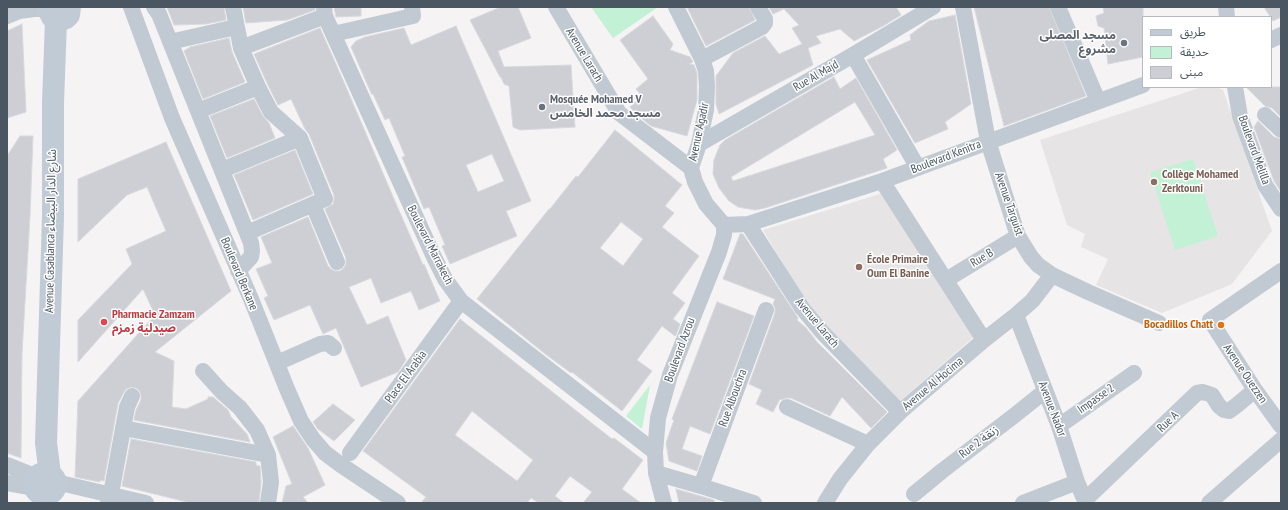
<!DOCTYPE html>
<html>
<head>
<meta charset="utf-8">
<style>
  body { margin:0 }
  #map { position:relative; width:1288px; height:510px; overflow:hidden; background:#f5f3f3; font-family:"PT Sans Narrow","Noto Sans Arabic",sans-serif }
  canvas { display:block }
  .frame { position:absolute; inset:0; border:8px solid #4a5661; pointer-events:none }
  .legend { position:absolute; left:1142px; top:16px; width:130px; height:72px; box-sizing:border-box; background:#fff; border:1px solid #b7bbc0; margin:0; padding:5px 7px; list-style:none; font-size:12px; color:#4a5661 }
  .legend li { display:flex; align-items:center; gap:8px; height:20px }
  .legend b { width:20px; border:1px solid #b7bbc0 }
</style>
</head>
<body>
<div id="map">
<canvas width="1288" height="510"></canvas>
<div class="frame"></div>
<ul class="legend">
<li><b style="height:5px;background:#c1cbd6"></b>طريق</li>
<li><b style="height:11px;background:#c3f1d5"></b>حديقة</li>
<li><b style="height:11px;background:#cdcfd5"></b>مبنى</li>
</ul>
</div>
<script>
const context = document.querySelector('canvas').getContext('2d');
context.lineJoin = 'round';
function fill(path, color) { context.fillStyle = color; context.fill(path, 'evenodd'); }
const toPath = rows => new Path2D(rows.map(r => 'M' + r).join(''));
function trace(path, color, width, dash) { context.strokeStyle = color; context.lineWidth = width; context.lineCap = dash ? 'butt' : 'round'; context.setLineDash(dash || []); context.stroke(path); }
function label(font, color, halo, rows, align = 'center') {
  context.font = font + ' "PT Sans Narrow","Noto Sans Arabic",sans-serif'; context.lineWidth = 3; context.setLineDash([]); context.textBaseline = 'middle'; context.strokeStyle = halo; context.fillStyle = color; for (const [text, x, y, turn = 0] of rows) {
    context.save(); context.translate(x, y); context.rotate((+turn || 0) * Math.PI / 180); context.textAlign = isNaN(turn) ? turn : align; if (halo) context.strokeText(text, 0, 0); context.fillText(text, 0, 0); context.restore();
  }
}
fill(toPath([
  [1202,87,1217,87,1223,90,1272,231,1232,284,1162,313,1096,285,1108,259,1081,247,1085,234,1067,225,1040,140],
  [883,193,976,335,899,402,828,328,807,304,763,230]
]), '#e6e4e5');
fill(toPath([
  [591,7,658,7,613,38],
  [1193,159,1218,236,1175,250,1150,172],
  [650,385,642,429,626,416]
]), '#c3f1d5');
const building = toPath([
  [167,7,224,7,226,20,206,24,174,25,167,7],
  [243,7,315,7,315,10,287,20,246,23,243,7],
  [334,7,361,7,361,16,336,17,334,7],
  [501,7,518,7,531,38,498,51,504,67,571,65,575,127,520,130,513,127,509,86,504,84,501,77,500,77,470,20,501,7],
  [687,7,749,7,755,20,706,46,687,7],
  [769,7,896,7,901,15,883,26,854,41,840,29,816,36,821,43,808,48,813,65,719,114,716,104,716,76,733,53,765,36,779,54,802,44,792,28,799,25,784,9,773,14,769,7],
  [974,7,1049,7,1086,96,1004,126,974,7],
  [1103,7,1143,7,1143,57,1108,64,1104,28,1098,26,1096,16,1104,13,1103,7],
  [1264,7,1281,7,1281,17,1273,21,1264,7],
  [955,15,971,104,945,122,948,129,915,143,867,60,911,40,910,35,929,21,955,15],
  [653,16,673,44,670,50,690,57,693,62,689,64,694,65,697,73,697,100,687,136,651,126,635,113,630,107,642,96,636,89,648,79,620,40,653,16],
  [22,24,26,112,7,118,7,31,22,24],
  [456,26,531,201,506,211,517,236,450,264,442,246,445,245,429,207,424,209,402,157,405,156,389,118,385,120,373,94,372,95,351,47,356,41,365,37,404,28,411,45,456,26],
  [492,154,504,181,478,192,466,165,492,154],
  [320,28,346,87,397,206,423,265,424,264,440,301,419,310,411,291,381,303,371,278,349,287,367,325,388,316,406,360,398,372,361,387,336,328,323,334,310,305,274,320,264,298,268,296,256,269,272,263,261,237,308,217,328,266,331,269,335,271,340,271,344,268,346,264,346,258,325,209,333,204,334,200,334,195,309,134,305,129,291,99,278,105,267,83,254,54,320,28],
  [229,38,232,52,245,82,203,99,184,51,190,47,229,38],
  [834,77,840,89,856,78,897,150,883,159,887,168,765,208,755,210,738,207,729,201,719,188,713,174,714,160,720,145,725,140,834,77],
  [855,102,875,135,733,181,731,177,855,102],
  [1246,87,1281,87,1281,117,1272,108,1265,106,1246,87],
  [254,99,263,116,269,123,275,138,227,158,210,116,254,99],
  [1258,121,1274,137,1281,139,1281,192,1274,181,1254,127,1258,121],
  [615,130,682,185,665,206,674,213,662,227,699,256,672,293,685,303,673,319,680,324,676,335,675,336,662,326,637,360,652,371,622,411,572,372,571,373,544,353,477,299,549,209,550,209,576,176,578,177,615,130],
  [621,222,643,239,623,266,600,248,621,222],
  [20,136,33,136,30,216,22,353,21,458,7,453,7,156,20,136],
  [166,142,231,291,155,352,174,361,172,407,186,409,208,399,208,397,213,397,228,410,231,417,247,434,250,442,134,420,136,410,141,400,141,395,139,390,136,388,131,387,126,389,124,392,118,403,104,481,100,480,100,482,75,477,78,401,155,315,143,289,78,362,78,320,132,264,126,249,166,231,147,187,127,195,78,242,78,179,166,142],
  [295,150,313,194,253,220,234,175,295,150],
  [740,234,743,234,798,318,797,320,806,328,815,339,815,340,887,412,871,428,842,397,830,416,791,398,786,398,781,400,780,399,773,412,756,404,762,390,749,384,775,313,775,308,773,304,775,299,723,279,740,234],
  [717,302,754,316,710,434,690,426,682,449,702,456,697,471,669,461,666,443,674,420,672,419,717,302],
  [460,319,612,439,614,438,643,460,622,489,641,503,583,503,592,492,570,476,555,496,564,503,539,503,531,498,527,503,421,503,426,497,363,451,460,319],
  [472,411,533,460,517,481,455,435,472,411],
  [333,404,355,420,334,441,318,429,313,422,333,404],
  [293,426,308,448,325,485,303,497,308,503,282,503,286,486,292,484,273,437,293,426],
  [131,439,256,462,256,465,260,466,261,482,259,503,191,503,122,486,131,439],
  [676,489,714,500,714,503,679,503,676,489]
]);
fill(building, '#cdcfd5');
trace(building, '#d7d9de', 1);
trace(toPath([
  [131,7,172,118,251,299,287,389,301,421,313,439,325,453,341,465,398,503],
  [154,7,159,14,251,243,252,251,251,257,238,271],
  [233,7,241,48,258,87,271,112,300,138,325,199,247,233],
  [324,7,325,16,434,257,445,279,461,301,655,452],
  [556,7,619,113,691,168,695,182,706,204,724,225],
  [676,7,702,59,706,71,707,87,706,110,699,144,691,168],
  [963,7,988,141,1015,227,1018,236,1031,257,1038,265,1052,275,1088,292,1159,323],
  [1058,7,1098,101],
  [1226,7,1227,17],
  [7,16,19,11,34,9,49,9],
  [333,34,413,16,412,7],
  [1271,40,1281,35],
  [170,42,236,27],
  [241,48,325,16],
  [853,55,918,168],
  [702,59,762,27,765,23,765,19,758,7],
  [1235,87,1240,116,1265,185,1281,209],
  [198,111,258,87],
  [1265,115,1281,130],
  [699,144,853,55,933,7],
  [222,170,300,138],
  [882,181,984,340],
  [313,205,337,262],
  [748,224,802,308,822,332,900,412],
  [1281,271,1210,320,1255,390,1281,426],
  [946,280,1018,236],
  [1016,315,1059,426,1077,482,1086,503],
  [277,363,320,344,328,343,334,348],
  [203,371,222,392,240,408,257,430,268,455,271,482,268,503],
  [787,407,868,444],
  [1059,426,1134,373],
  [123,428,268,455],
  [350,453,461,301],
  [7,465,37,477],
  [656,473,701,486,754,503],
  [56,482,146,503],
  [7,483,35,488],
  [701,486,766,310],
  [914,494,942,471,1015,415,1045,391],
  [1085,500,1197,393,1203,392,1212,395,1219,406,1224,410,1229,411,1237,405,1255,390],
  [108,503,111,494,127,407,132,396],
  [664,503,656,473,655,452,658,418,670,375,719,252,724,235,724,225,748,224,882,181,1143,85],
  [825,503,840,479,868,444,900,412,984,340,1016,315,1032,301,1052,275],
  [1023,503,1077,482],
  [1209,503,1281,440]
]), '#c1cad2', 16);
trace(toPath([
  [49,10,50,13,52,17,56,20,61,20,66,18,69,15,70,7],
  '34 484a11 11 0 1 1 22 0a11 11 0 1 1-22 0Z',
  [50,474,46,443,53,216,53,103,56,20]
]), '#c1cbd6', 22);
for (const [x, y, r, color] of [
  [1124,43,4,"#6b7280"],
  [542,107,4,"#6b7280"],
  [1154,182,4,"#8d6e63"],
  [859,267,4,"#8d6e63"],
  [104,322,4,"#e0444e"],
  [1221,325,4,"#e8710a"]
]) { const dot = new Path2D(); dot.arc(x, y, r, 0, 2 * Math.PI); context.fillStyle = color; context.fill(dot); trace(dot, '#fff', 1.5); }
label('bold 12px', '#5b616d', '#fff', [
  ["مسجد المصلى",1116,36],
  ["مشروع",1116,50],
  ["Mosquée Mohamed V",550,100,"left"],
  ["مسجد محمد الخامس",550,114,"left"]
], 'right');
label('12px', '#4a5661', '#fff', [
  ["Avenue Larach",584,55,59],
  ["Rue Al Majd",816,76,-30],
  ["Avenue Agadir",699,132,-78],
  ["Boulevard Melilla",1254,150,70],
  ["Boulevard Kenitra",946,157,-21],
  ["Avenue Targuist",1009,204,71],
  ["Avenue Casablanca شارع الدار البيضاء",51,231,-89],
  ["Boulevard Marrakech",430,245,63],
  ["Rue B",982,258,-31],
  ["Boulevard Berkane",239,274,67],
  ["Avenue Larach",817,323,50],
  ["Boulevard Azrou",680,350,-70],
  ["Avenue Ouezzen",1245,374,56],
  ["Place El Arabia",406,377,-54],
  ["Avenue Al Hocima",933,384,-40],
  ["Rue Albouchra",733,398,-70],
  ["Impasse 2",1096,399,-35],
  ["Avenue Nador",1052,409,69],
  ["Rue A",1168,422,-44],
  ["Rue 2 زنقة",979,442,-37]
]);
label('bold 12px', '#785e54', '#fff', [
  ["Collège Mohamed",1162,175],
  ["Zerktouni",1162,189],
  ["École Primaire",867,260],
  ["Oum El Banine",867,274]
], 'left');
label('bold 12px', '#be3a42', '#fff', [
  ["Pharmacie Zamzam",112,315],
  ["صيدلية زمزم",112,329]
], 'left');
label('bold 12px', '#c56008', '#fff', [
  ["Bocadillos Chatt",1213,325]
], 'right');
</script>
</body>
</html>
